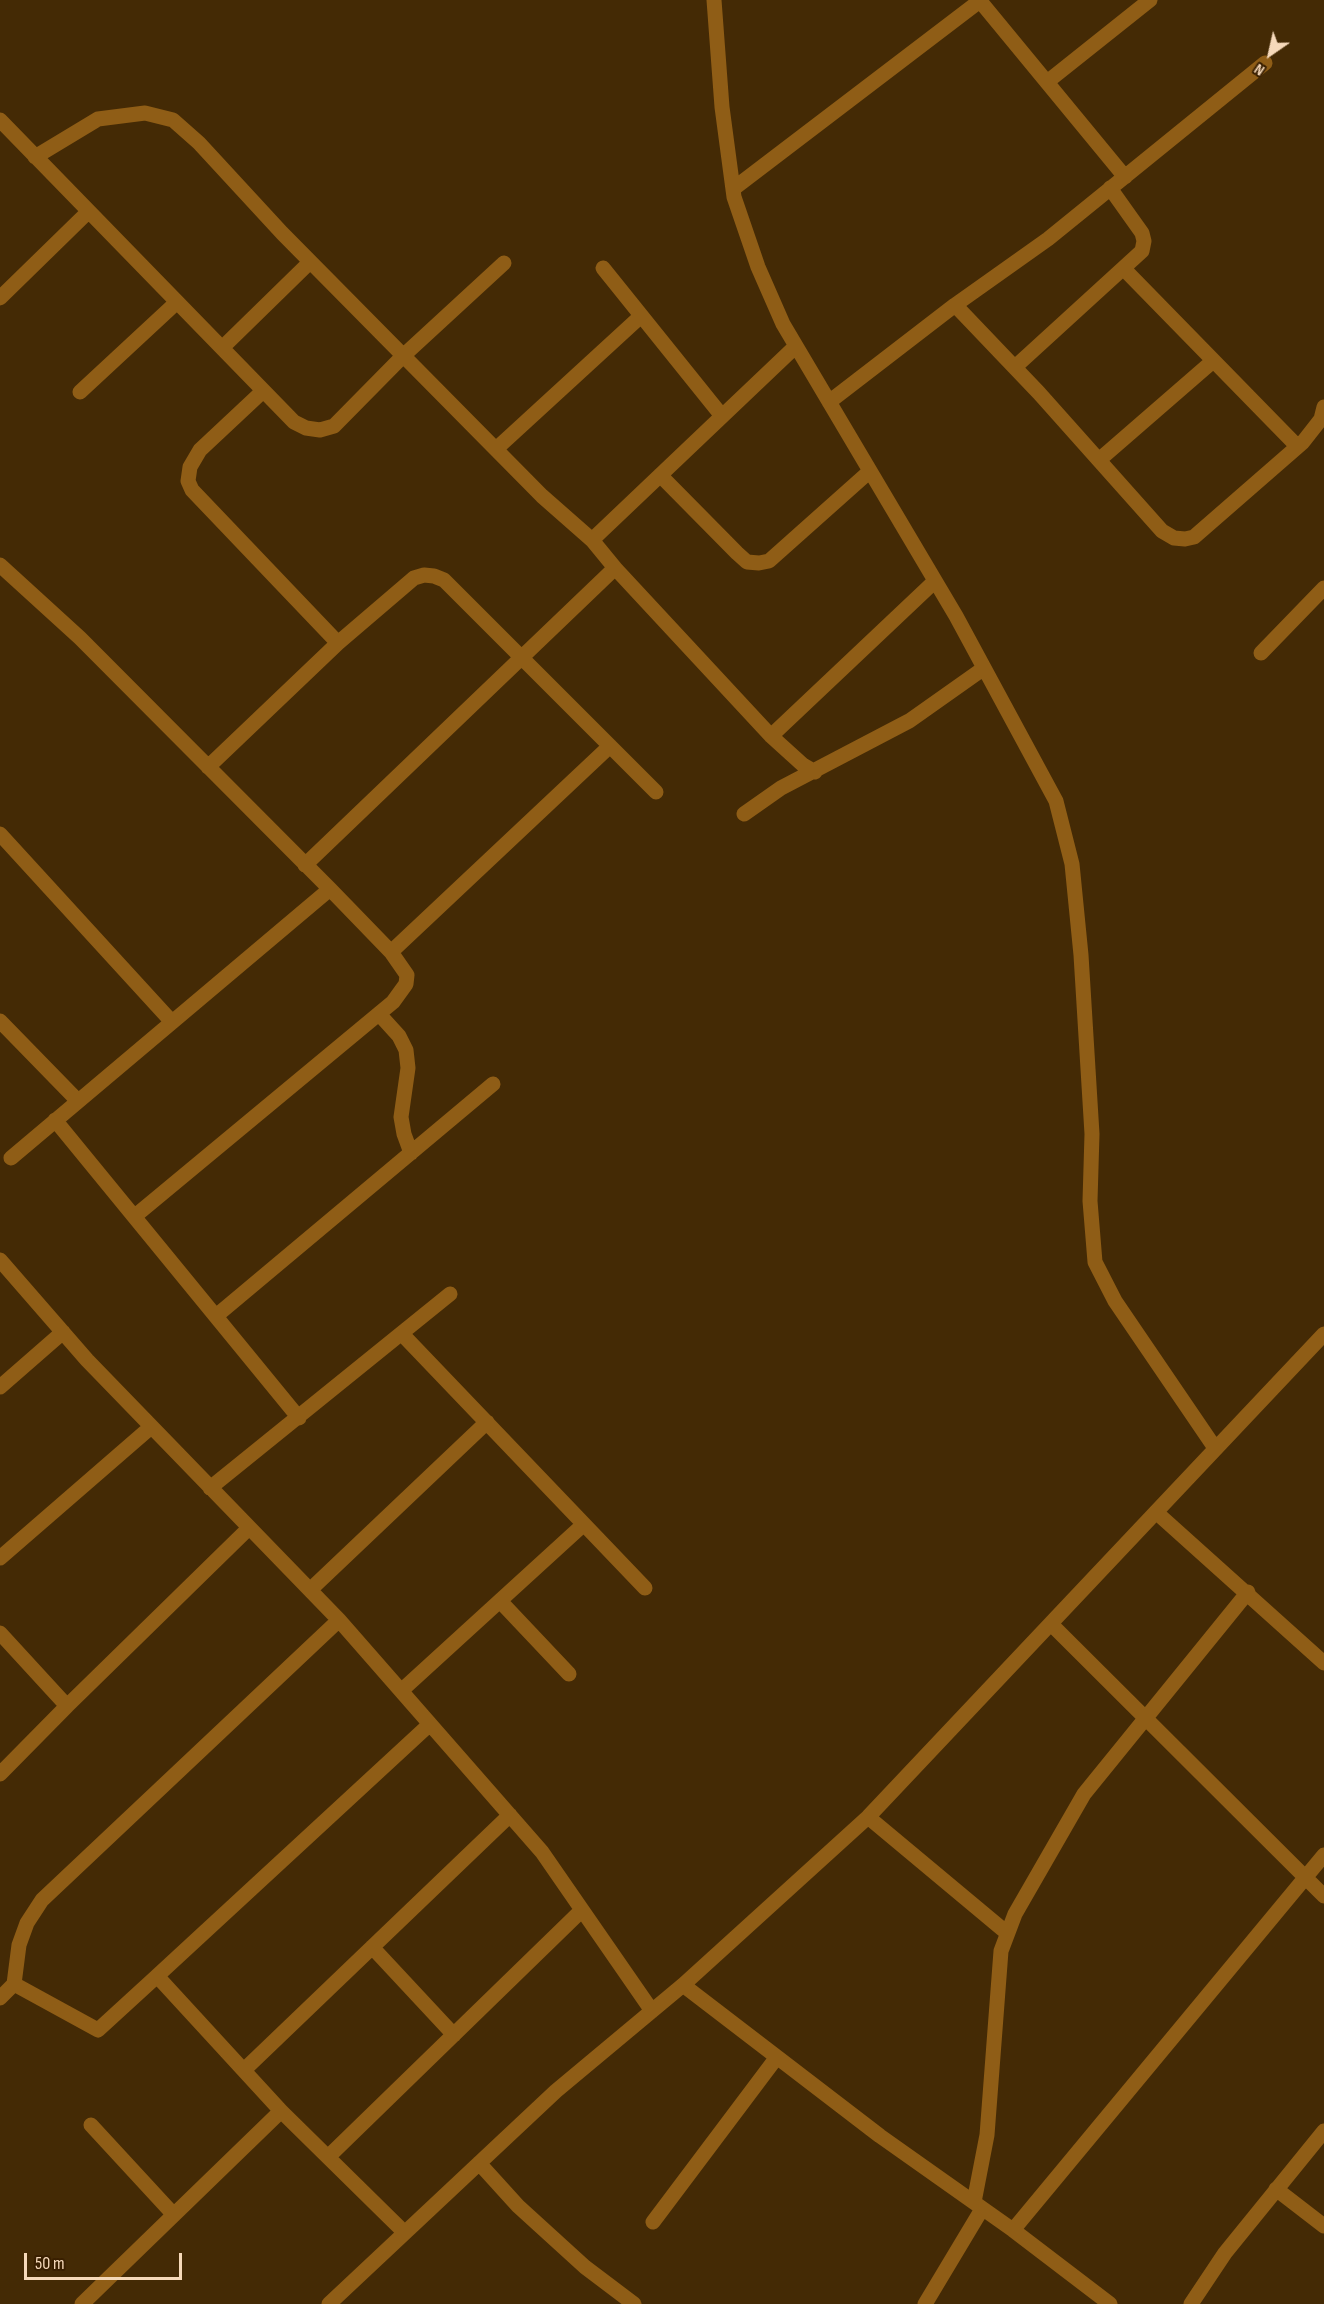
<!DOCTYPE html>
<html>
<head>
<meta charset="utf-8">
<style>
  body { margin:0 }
  #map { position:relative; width:1324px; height:2304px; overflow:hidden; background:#442a05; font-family:"Sofia Sans Condensed",sans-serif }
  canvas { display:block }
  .north { position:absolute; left:1240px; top:24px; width:60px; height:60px; -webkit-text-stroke:4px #391f00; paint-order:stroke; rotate:214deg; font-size:16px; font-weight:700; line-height:24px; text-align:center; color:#f6d9ba }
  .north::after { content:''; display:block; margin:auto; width:21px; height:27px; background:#f6d9ba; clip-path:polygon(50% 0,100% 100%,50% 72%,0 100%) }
  .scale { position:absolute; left:24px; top:2253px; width:158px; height:27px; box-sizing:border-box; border:3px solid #f6d9ba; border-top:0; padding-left:8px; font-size:18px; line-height:21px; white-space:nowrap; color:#f6d9ba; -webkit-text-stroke:4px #391f00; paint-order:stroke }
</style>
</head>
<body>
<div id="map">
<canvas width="1324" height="2304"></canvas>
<div class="north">N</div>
<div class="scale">50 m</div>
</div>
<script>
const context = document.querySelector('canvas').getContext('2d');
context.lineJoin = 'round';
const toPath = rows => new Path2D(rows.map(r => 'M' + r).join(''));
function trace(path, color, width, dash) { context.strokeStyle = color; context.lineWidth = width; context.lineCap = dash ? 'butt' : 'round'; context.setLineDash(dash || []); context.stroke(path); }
trace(toPath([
  [714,0,722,107,734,197,758,267,783,324,956,616,1056,801,1072,864,1081,955,1092,1134,1090,1201,1095,1262,1115,1301,1215,1448],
  [980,1,1125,177],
  [1047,82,1150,0],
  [0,120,294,422,306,428,320,430,334,426,403,356,504,263],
  [35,157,98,119,145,113,173,120,199,143,282,233,542,496,592,540,796,346],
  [733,189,981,0],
  [603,268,722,416],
  [1124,269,1297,446],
  [0,298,88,212],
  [955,305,1039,393,1162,531,1174,538,1185,539,1194,537,1303,442,1321,419,1324,407],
  [222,348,310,262],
  [1015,367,1142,251,1144,241,1142,233,1110,188],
  [263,391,200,450,190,467,188,481,192,490,338,643],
  [80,392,177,302],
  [829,402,955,305,1048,239,1265,63],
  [496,449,641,316],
  [1099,460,1213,361],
  [660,475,737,553,747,562,759,563,769,561,870,471],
  [0,565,80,638,330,889,391,952,407,975,406,984,393,1002,135,1216],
  [615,568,771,736,803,765,815,772],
  [1261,653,1324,588],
  [771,736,935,581],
  [208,767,338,643,414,578,424,575,434,576,444,580,656,792],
  [744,814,781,788,909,721,984,668],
  [0,834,172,1022],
  [305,865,615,568,592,540],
  [391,952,610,746],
  [379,1014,399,1036,406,1050,408,1068,401,1117,404,1134,411,1153],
  [0,1021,78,1101],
  [55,1120,299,1418],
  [11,1158,330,889],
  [0,1260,87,1360,339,1620,542,1852,652,2011],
  [216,1316,493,1084],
  [402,1334,645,1588],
  [0,1387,63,1332],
  [210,1488,450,1294],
  [1157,1513,1324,1663],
  [0,1558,151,1427],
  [310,1590,487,1422],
  [500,1601,569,1674],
  [1051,1624,1324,1896],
  [0,1633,67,1706,0,1774],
  [401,1691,584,1524],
  [67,1706,249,1528],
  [868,1817,1007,1933],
  [372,1947,454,2035],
  [157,1976,430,1724],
  [14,1984,19,1945,27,1923,42,1900,339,1620],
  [683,1985,880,2136,1013,2230,1110,2304],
  [0,1998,14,1984,98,2030,157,1976,281,2111],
  [244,2070,510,1815],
  [91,2125,174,2215],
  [328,2157,582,1910],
  [479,2163,518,2206,585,2267,634,2304],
  [1276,2189,1324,2226],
  [974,2202,987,2135,1001,1951,1015,1914,1084,1794,1248,1592],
  [653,2222,777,2057],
  [1013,2230,1324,1855],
  [82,2304,281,2111,404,2232],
  [329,2304,556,2091,683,1985,868,1817,1324,1334],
  [925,2304,982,2209],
  [1191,2304,1225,2253,1324,2131]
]), '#8f5d16', 15);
</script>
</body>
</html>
